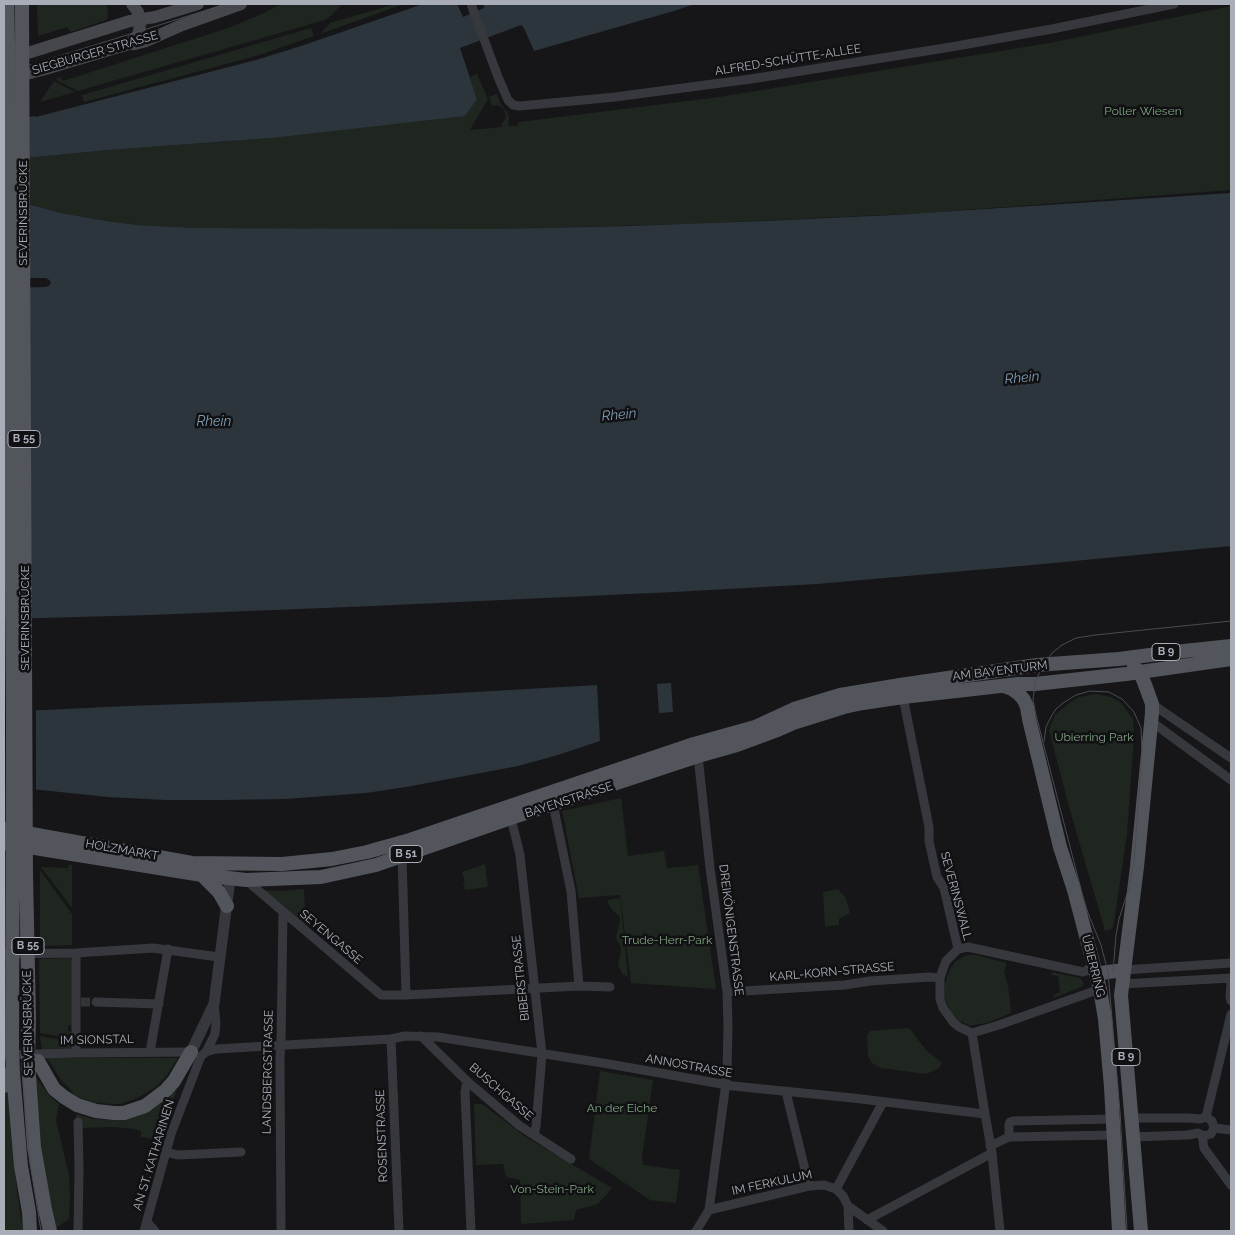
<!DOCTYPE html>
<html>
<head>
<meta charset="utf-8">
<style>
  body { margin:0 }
  #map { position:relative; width:1235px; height:1235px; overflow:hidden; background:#161618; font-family:Raleway,sans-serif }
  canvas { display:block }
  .frame { position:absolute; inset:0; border:5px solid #a8adb8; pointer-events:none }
</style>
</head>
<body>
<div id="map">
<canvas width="1235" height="1235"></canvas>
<div class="frame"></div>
</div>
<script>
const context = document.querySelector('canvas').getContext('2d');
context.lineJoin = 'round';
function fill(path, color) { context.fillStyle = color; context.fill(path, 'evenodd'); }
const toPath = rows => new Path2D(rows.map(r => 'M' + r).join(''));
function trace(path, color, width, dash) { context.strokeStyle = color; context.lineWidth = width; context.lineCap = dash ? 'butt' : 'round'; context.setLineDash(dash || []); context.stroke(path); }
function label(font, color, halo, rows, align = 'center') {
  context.font = font + ' Raleway,sans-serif'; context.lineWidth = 5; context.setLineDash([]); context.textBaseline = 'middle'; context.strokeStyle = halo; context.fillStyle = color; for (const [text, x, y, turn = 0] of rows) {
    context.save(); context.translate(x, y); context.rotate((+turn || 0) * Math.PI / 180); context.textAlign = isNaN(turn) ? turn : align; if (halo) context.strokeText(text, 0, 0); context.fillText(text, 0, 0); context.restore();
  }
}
fill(toPath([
  [37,4,107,4,108,17,106,20,71,32,67,27,38,36],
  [281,4,342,4,332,15,325,20,78,91,58,81,57,80,56,78,60,77,63,81,228,28,262,14],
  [395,4,404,4,320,34,330,23],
  [1231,6,1231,190,925,213,693,224,492,229,196,228,138,225,106,221,61,213,28,204,15,199,4,160,109,150,271,138,477,99,470,77,477,74,488,99,471,128,471,130,502,127,502,124,506,117,504,109,497,105,492,106,489,97,497,94,500,103,507,111,509,119,508,126,517,126,519,122,719,97,1049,43],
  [311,28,314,36,256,56,84,102,82,95],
  [54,81,75,92,40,102],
  [1097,694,1111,697,1121,703,1133,719,1134,736,1127,834,1114,923,1112,929,1105,931,1068,803,1049,730,1055,715,1072,701,1079,697],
  [621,798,628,856,664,851,667,868,698,865,716,989,631,983,620,895,579,898,562,811],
  [69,864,72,865,72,908,41,867,68,868],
  [485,864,488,887,465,890,463,883,465,882,462,872],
  [40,870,72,914,72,945,40,946],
  [304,889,306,926,261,890,280,891],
  [838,889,846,898,850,913,839,919,839,925,825,927,823,892],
  [620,898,628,977,622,974,618,964,621,951,620,945,616,938,620,920,619,916,612,910,608,902,608,900],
  [970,955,976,955,1007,963,1004,972,1008,985,1011,1013,987,1023,974,1025,968,1025,958,1020,950,1012,945,997,945,984,948,974,950,969,956,961,965,956],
  [70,958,73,962,72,1025,68,1026,68,1031,74,1033,74,1039,40,1033,39,959],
  [1052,972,1080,978,1083,982,1083,986,1054,998,1054,995,1060,992,1058,976,1052,975],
  [909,1028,927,1051,942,1063,939,1068,931,1072,925,1074,881,1068,872,1063,868,1056,867,1036,870,1031],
  [40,1036,74,1042,74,1050,42,1050],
  [47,1058,178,1058,167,1075,156,1087,139,1097,121,1104,110,1104,93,1102,76,1096,61,1080],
  [600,1071,653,1080,642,1158,643,1165,680,1170,676,1203,650,1200,589,1159],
  [32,1072,49,1095,59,1104,56,1120,69,1175,70,1197,69,1219,56,1228,39,1146],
  [174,1087,177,1090,164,1124,163,1141,141,1137,141,1131,134,1129,114,1127,80,1128,80,1120,76,1118,76,1114,93,1119,109,1120,128,1118],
  [7,1090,10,1102,17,1191,23,1231,4,1231,4,1096],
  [474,1104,482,1104,526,1137,612,1188,598,1204,576,1210,574,1220,521,1224,520,1180,506,1177,503,1164,476,1165]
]), '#1e261f');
fill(toPath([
  [423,4,457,4,463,17,484,8,484,4,695,4,674,11,534,51,524,28,521,25,460,48,477,99,465,116,271,138,109,150,4,160,4,121,35,116,36,117,256,60,301,46],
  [1231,193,1231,546,1043,564,817,584,674,592,373,606,150,615,4,619,4,288,44,287,49,286,51,282,48,279,45,278,4,278,28,204,61,213,106,221,138,225,196,228,492,229,629,226,765,221,893,215],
  [671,683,673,712,659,713,657,684],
  [597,685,600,741,558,755,518,766,406,787,366,793,285,799,221,800,167,800,107,797,4,786,4,711,45,710,128,706,388,697]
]), '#2c353c');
fill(toPath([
  [36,708,36,792,4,788,4,709]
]), '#161618');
trace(toPath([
  [81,1002,96,1002]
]), '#333438', 9, [9, 4.5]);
trace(toPath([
  [471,4,498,77,508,100,513,105,520,106,615,97,751,79,951,47,1052,29,1174,4],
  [903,697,929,827,929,841,937,877,944,888,958,949],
  [1152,704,1231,758],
  [1152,722,1231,780],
  [553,804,571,891,579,986],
  [511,818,520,855,542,1054,536,1127,534,1135],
  [402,855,406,995],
  [246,880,381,995,406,995,579,986,610,987],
  [958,949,968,947,1083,972,1086,971,1094,964],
  [958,949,946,961,943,969,940,978,940,999,943,1008,953,1022,959,1027,972,1033],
  [76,953,76,1053],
  [4,954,76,953,153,948,219,957],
  [1124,970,1231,963],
  [1231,983,1230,997,1231,1001],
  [1122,984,1231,978],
  [727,992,845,985,870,981,929,977,940,978],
  [96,1002,159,1004],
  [972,1033,985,1114,992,1153,1000,1231],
  [972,1033,999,1025,1100,989],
  [421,1036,469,1083,520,1126,571,1159],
  [391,1039,399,1231],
  [150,1052,168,949],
  [206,1052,216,1049,391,1039,405,1036,438,1037,609,1064,733,1086,853,1098,985,1114],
  [4,1055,76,1053,191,1052],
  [469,1083,466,1086,465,1092,471,1231],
  [786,1092,809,1186],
  [1206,1117,1231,1014],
  [1131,1118,1188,1118,1200,1119,1206,1117,1212,1121,1214,1128,1211,1134,1204,1136,1198,1133,1188,1135,1133,1137],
  [78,1122,79,1169,78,1231],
  [1214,1128,1231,1130],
  [1202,1135,1204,1148,1231,1185],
  [1009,1137,1009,1125,1010,1122,1013,1121,1113,1119],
  [990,1146,1009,1137,1114,1135],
  [166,1152,178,1155,241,1152],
  [836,1189,883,1102],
  [848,1206,849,1231],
  [709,1210,809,1186,824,1185,836,1189,843,1196,848,1206,883,1231],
  [867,1220,992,1153],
  [147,1222,155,1231],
  [144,1231,171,1134,201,1056,206,1052,215,1034,216,1023,214,1004],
  [281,1231,280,1057,281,1045,283,912],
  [696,1231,709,1210,725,1090,727,1072,728,1026,727,992,710,868,698,756,696,751]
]), '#37383d', 9);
trace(toPath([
  [191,1052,214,1004,230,879]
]), '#37383d', 11);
trace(toPath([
  [129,44,137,36,139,32,140,23,138,12,132,4],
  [4,59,31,52,130,21,155,17,198,4],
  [14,77,42,70,129,44,135,44,146,41,182,25,241,4]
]), '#45474d', 12);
trace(toPath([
  [1134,666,1142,677,1147,690,1152,704,1152,713,1137,867,1121,995,1141,1231],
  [1004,686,1012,689,1019,694,1024,700,1027,707,1029,719,1060,847,1074,890,1100,989,1105,1019,1111,1087,1119,1231],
  [4,829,192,863,282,864,332,859,367,852,410,840,694,744,755,727,794,709,840,695,900,685,1037,665,1119,659,1165,653,1231,646],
  [4,843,202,875,246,880,321,877,376,865,511,818,698,756,737,745,775,731,793,723,844,707,863,703,903,697,965,690,1018,684,1035,684,1126,674,1231,659],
  [202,875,219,892,227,906],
  [1097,979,1102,973,1108,972,1124,970],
  [38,1061,54,1089,64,1097,77,1105,96,1111,114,1113,124,1113,145,1106,166,1090,174,1081,191,1052],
  [28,1062,34,1147,45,1209,50,1231],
  [13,1073,21,1166,29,1212,30,1231],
  [4,1086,8,1074]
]), '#53555c', 14);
trace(toPath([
  [15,4,22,1071,30,1163,41,1231],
  [4,73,153,27,226,4],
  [1044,741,1046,727,1052,715,1056,709,1063,703,1076,695,1090,691,1109,692,1122,699,1134,712,1141,728,1142,751,1134,862,1129,888,1119,919,1116,935,1113,972],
  [1127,1231,1120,1112,1108,972,1101,945,1088,913,1083,897,1036,715,1033,700,1035,684,1040,671,1052,653,1062,645,1076,638,1095,635,1231,621]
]), '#4a4c52', 1);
trace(toPath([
  [7,4,8,45,13,725,12,1051,13,1073],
  [22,4,26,874,29,1018,28,1062]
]), '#53555c', 14);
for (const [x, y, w] of [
  [24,439,32],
  [1166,652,28],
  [406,854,32],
  [28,946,32],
  [1126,1057,28]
]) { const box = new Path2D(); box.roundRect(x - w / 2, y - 8.5, w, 17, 4); context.fillStyle = '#111113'; context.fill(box); trace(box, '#a8adb8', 1); }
label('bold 11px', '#a8adb8', null, [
  ["B 55",24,439],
  ["B 9",1166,652],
  ["B 51",406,854],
  ["B 55",28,946],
  ["B 9",1126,1057]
]);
label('12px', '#a8adb8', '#111113', [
  ["SIEGBURGER STRASSE",95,53,-16],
  ["ALFRED-SCHÜTTE-ALLEE",788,60,-9],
  ["SEVERINSBRÜCKE",23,213,-90],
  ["SEVERINSBRÜCKE",25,618,-90],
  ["AM BAYENTURM",1000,671,-7],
  ["BAYENSTRASSE",569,800,-18],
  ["HOLZMARKT",122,850,10],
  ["SEVERINSWALL",956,896,75],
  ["DREIKÖNIGENSTRASSE",731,930,83],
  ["SEYENGASSE",331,937,40],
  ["UBIERRING",1093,966,76],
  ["KARL-KORN-STRASSE",832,972,-5],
  ["BIBERSTRASSE",521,978,-96],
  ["SEVERINSBRÜCKE",28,1023,-91],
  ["IM SIONSTAL",97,1040,-1],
  ["ANNOSTRASSE",689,1066,10],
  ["LANDSBERGSTRASSE",268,1072,-89],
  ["BUSCHGASSE",501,1092,41],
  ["ROSENSTRASSE",382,1136,-92],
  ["AN ST. KATHARINEN",154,1155,-73],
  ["IM FERKULUM",772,1183,-12]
]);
label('12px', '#7fa381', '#111113', [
  ["Poller Wiesen",1143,111],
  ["Ubierring Park",1094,737],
  ["Trude-Herr-Park",667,940],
  ["An der Eiche",622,1108],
  ["Von-Stein-Park",552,1189]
]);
label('italic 14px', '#7f9bb3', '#111113', [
  ["Rhein",1022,378,-5],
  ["Rhein",619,415,-5],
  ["Rhein",214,422]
]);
</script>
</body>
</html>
